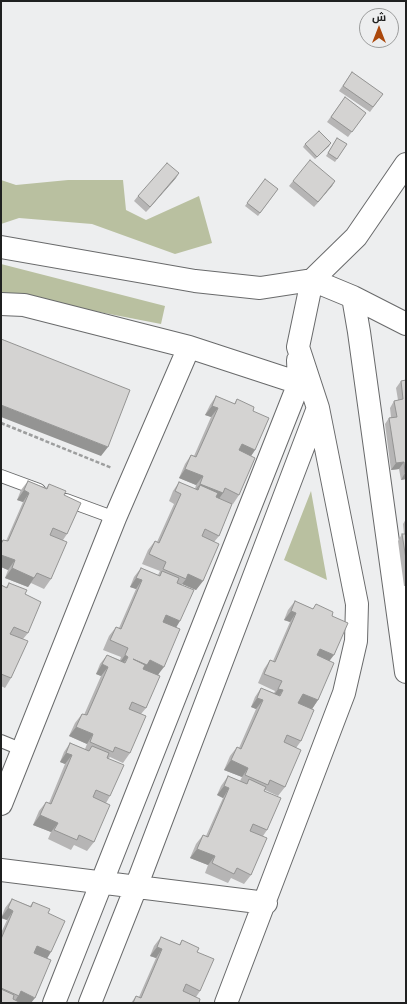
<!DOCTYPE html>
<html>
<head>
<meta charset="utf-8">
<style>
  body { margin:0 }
  #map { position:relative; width:407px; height:1004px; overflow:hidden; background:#edeeef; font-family:"IBM Plex Sans",Cairo,sans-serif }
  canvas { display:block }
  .frame { position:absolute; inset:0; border:2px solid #1f2020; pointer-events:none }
  .north { position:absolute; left:359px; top:8px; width:40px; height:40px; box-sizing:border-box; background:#edeeef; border:1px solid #9b9c9c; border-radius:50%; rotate:0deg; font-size:11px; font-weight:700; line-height:16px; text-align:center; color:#1f2020 }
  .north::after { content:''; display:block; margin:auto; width:14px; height:18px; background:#ab480c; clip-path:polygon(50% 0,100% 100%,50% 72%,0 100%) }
</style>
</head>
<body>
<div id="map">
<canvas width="407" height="1004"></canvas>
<div class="frame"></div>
<div class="north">ش</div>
</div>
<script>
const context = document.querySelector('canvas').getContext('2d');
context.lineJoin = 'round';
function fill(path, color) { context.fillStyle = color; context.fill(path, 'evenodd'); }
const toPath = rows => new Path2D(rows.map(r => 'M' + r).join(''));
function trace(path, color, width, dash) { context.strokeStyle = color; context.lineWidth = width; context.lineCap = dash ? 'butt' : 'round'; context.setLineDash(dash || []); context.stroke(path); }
fill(toPath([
  [1,180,16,185,68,180,123,180,126,210,146,220,199,196,212,243,175,254,92,224,19,218,1,224],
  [1,264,165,306,161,324,1,293],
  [311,491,327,580,284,560]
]), '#b9c0a0');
const service = toPath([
  [1,476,39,490],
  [66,500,115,518],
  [1,741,23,750]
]);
const minor = toPath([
  [353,297,359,332,406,672],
  [1,304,24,305,189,347,299,383],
  [1,804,115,518,189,347],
  [1,870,266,903],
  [54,1003,299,383,298,360],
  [90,1003,136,887,318,408],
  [226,1003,344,693,356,641,357,604,318,408,298,347,312,280,353,297,406,324]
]);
const tertiary = toPath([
  [1,247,195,281,260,288,312,280,356,237,406,164]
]);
trace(service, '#696a6b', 14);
trace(minor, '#696a6b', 24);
trace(tertiary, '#696a6b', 24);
trace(toPath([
  [1,423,112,468]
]), '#9d9e9e', 2.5, [4, 2]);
trace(service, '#fff', 12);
trace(minor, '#fff', 22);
trace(tertiary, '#fff', 22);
fill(toPath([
  [352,72,383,94,370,112,339,91],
  [345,97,366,113,348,137,327,122],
  [337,138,347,144,335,162,326,156],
  [305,144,329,146,315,159,303,147],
  [176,178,146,212,134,201,138,196],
  [265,179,278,189,258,216,245,206],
  [293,181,335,181,332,186,314,207,289,186],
  [406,380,406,479,401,480,399,469,391,470,385,424,389,418,391,417,390,408,394,401,398,400,396,388,401,381],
  [216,396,234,404,237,399,253,411,255,450,251,456,239,495,233,504,232,504,219,536,214,542,203,581,196,590,182,584,182,585,176,628,146,708,141,714,130,753,123,763,110,757,109,758,110,796,106,803,94,842,87,851,74,845,71,850,48,839,51,832,33,825,39,811,46,802,49,803,65,764,60,762,64,752,70,743,85,749,87,744,69,736,75,723,82,714,84,715,101,676,96,674,100,664,107,655,120,660,121,657,103,650,109,636,116,627,119,628,136,589,130,587,134,577,141,568,158,575,160,571,142,564,148,550,155,541,157,542,174,504,169,501,173,491,179,482,195,489,196,485,179,478,185,464,191,455,194,456,211,417,205,415,210,405],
  [28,481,46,488,49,484,64,495,67,534,63,540,51,579,44,589,31,583,28,587,5,578,8,570,1,567,1,542,3,540,6,541,23,502,17,500,21,490],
  [406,519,406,586,404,586,398,541,402,534,404,534,403,524],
  [9,583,25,594,28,633,23,639,11,678,5,688,1,686,1,585,6,587],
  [295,601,313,609,316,604,332,616,330,661,318,700,312,709,301,741,296,748,285,787,278,796,265,790,264,791,267,830,263,836,251,875,244,884,231,878,228,883,205,873,208,865,190,858,196,844,203,835,206,836,223,798,217,795,221,786,228,776,240,781,242,777,224,770,230,756,237,747,239,748,256,709,251,707,255,697,261,688,274,693,275,691,258,683,264,669,270,660,273,661,290,622,284,620,288,610],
  [12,899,30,906,33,902,48,913,47,958,31,1003,1,1003,1,933,7,920,1,918,5,908],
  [161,937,179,945,182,940,197,952,200,991,196,997,199,1003,131,1003,136,996,139,997,156,958,150,956,154,946]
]), '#b6b5b5');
fill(toPath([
  [331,143,329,146,315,159],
  [179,173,176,178,146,212,150,207],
  [335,181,332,186,314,207,318,202],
  [1,405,108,447,101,456,1,417],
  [212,406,218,408,211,417,205,415],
  [242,444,255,450,249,459,235,453],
  [404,462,399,469,391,470,396,463],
  [185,469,203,476,196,485,179,478],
  [405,473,406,473,406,479,401,480],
  [200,484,223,493,216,503,198,490,200,485,194,494,193,493],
  [24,490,29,493,23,502,17,500],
  [1,555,15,560,8,570,1,567],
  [12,568,34,578,28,587,5,578],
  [188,574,203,581,196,590,182,584,186,579],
  [136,578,142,580,136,589,130,587],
  [291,611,296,613,290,622,284,620],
  [166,615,180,621,174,631,160,625],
  [320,649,334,655,327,664,314,658],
  [125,655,128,657,121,666,118,665],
  [133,659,150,660,164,667,157,676,144,670],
  [102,664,108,667,101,676,96,674],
  [278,689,283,690,276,700,272,698],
  [303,694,318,700,312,709,297,703],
  [257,698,263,700,256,709,251,707],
  [76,727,93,734,87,744,69,736],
  [66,753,72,755,65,764,60,762],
  [231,760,248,768,242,777,224,770],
  [224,786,229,788,223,798,217,795],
  [40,815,58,823,51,832,33,825],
  [197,849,215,856,208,865,190,858],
  [8,908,13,911,7,920,1,918],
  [37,946,51,952,45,962,31,956],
  [157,947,162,949,156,958,150,956],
  [21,991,35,998,31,1003,20,1003,15,1001]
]), '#949493');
const building = toPath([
  [352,72,383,94,373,107,343,86,352,72],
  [345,97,366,113,352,132,331,117,345,97],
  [319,131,331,143,317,157,305,144,319,131],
  [337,138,347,144,337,159,328,153,337,138],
  [310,160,335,181,318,202,293,181,310,160],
  [167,163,179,173,150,207,138,196,167,163],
  [265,179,278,189,260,213,247,203,265,179],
  [1,339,130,390,108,447,1,405,1,339],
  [406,380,406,473,405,473,404,462,396,463,389,418,397,417,394,401,403,399,401,381,406,380],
  [216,396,235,404,237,399,254,407,253,411,269,418,255,450,242,444,239,450,255,458,239,495,225,488,223,493,200,484,203,476,185,469,191,455,196,457,218,408,212,406,216,396],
  [28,481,47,489,49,484,66,491,64,495,81,503,67,534,53,528,50,535,67,542,51,579,37,573,34,578,12,568,15,560,1,555,1,544,3,540,8,541,29,493,24,490,28,481],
  [179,482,198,490,200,485,218,493,216,497,232,504,219,536,205,529,202,536,219,544,203,581,188,574,186,579,163,569,166,562,149,554,155,541,159,543,181,494,175,491,179,482],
  [402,534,406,534,406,559,402,534],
  [141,568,160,576,162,571,179,578,177,583,194,590,180,621,166,615,163,622,180,629,164,667,150,660,147,665,133,659,145,665,143,669,160,676,146,708,132,702,129,709,146,716,130,753,115,747,113,752,90,742,93,734,76,727,82,714,87,715,108,667,102,664,107,655,125,663,128,657,125,655,128,648,110,640,116,627,121,629,142,580,136,578,141,568],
  [9,583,27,590,25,594,41,602,28,633,14,627,10,634,28,641,11,678,1,674,1,585,7,588,9,583],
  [295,601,313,609,316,604,333,612,332,616,348,623,334,655,320,649,317,655,334,663,318,700,303,694,298,703,314,710,301,741,287,735,284,742,301,750,285,787,270,780,268,785,245,775,248,768,231,760,237,747,241,749,263,700,257,698,261,688,280,696,283,690,278,689,282,681,264,674,270,660,275,662,296,613,291,611,295,601],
  [70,743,89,751,92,746,109,753,107,758,124,765,110,796,96,790,93,797,110,805,94,842,79,835,77,840,54,830,58,823,40,815,46,802,51,804,72,755,66,753,70,743],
  [228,776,247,784,249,779,266,787,264,791,281,798,267,830,253,824,250,831,267,838,251,875,237,868,234,874,212,863,215,856,197,849,203,835,208,837,229,788,224,786,228,776],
  [12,899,31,907,33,902,50,909,48,913,65,921,51,952,37,946,34,953,51,960,35,998,21,991,19,996,1,988,1,939,13,911,8,908,12,899],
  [161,937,180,945,182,940,199,948,197,952,214,959,200,991,186,984,183,991,200,999,199,1003,133,1003,136,996,141,998,162,949,157,947,161,937],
  [1,989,14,995,13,999,21,1003,1,1003,1,989]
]);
fill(building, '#d4d3d2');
trace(building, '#949493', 1);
</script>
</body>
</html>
